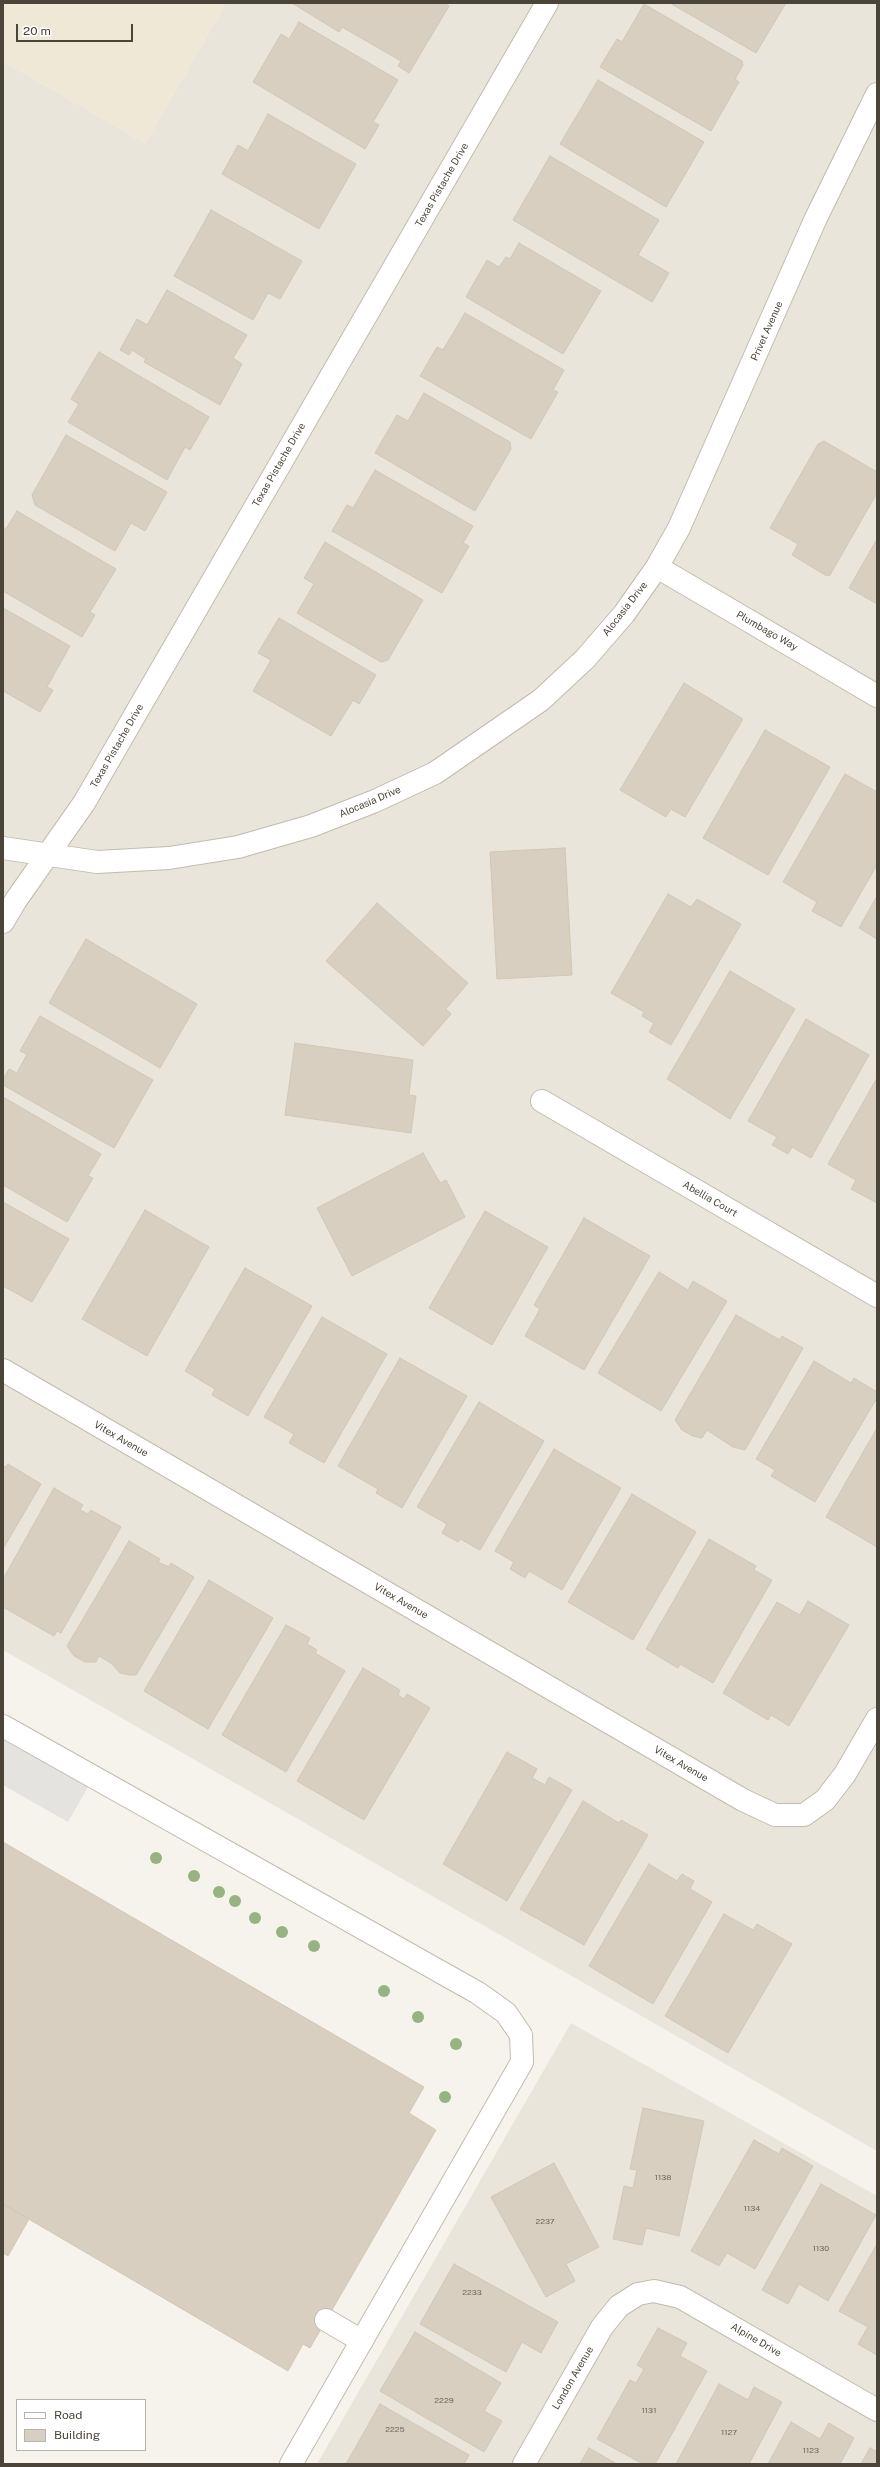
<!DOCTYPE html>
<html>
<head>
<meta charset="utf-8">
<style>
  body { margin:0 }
  #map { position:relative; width:880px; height:2467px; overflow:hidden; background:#f6f3ec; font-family:"Public Sans",sans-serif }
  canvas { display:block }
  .frame { position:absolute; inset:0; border:4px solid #4b4439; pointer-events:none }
  .legend { position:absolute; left:16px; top:2399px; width:130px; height:52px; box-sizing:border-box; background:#fff; border:1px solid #b7b4b0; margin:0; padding:5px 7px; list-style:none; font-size:12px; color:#4b4439 }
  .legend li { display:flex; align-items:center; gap:8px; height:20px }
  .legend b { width:20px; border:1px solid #b7b4b0 }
  .scale { position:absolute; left:16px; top:24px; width:117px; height:18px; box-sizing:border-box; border:2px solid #4b4439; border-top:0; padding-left:5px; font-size:12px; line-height:14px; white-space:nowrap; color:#4b4439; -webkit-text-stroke:3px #fff; paint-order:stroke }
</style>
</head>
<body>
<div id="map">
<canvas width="880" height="2467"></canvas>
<div class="frame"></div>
<ul class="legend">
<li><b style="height:5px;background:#fff"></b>Road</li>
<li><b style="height:11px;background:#d8cfc1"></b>Building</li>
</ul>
<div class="scale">20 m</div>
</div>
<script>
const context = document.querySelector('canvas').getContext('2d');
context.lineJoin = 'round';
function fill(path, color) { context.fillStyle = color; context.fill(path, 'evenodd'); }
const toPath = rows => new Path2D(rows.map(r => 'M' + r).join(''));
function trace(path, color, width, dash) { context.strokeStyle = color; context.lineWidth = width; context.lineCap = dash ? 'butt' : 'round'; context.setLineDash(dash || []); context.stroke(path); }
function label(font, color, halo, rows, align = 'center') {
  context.font = font + ' "Public Sans",sans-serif'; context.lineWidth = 4; context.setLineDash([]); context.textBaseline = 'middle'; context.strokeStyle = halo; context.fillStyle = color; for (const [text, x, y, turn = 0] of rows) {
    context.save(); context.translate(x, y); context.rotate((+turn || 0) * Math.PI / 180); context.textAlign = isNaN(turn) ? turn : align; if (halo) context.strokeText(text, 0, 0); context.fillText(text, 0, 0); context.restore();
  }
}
fill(toPath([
  [226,3,877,3,877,2151,3,1650,3,61,145,143],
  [571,2023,877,2196,877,2464,317,2464]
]), '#eae5da');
fill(toPath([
  [3,3,226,3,145,143,3,61]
]), '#efe8d6');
fill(toPath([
  [11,1725,96,1773,68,1822,3,1785,3,1739]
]), '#e5e3e0');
const building = toPath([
  [292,3,444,3,449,6,409,73,398,66,401,61,342,27,339,32,292,3],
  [670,3,786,3,756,53,670,3],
  [644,4,742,61,743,65,735,79,739,82,711,131,600,67,617,39,622,42,644,4],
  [299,22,398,80,373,122,379,125,365,149,253,82,281,34,289,39,299,22],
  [598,80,704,142,666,207,560,144,598,80],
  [268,114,356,164,319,229,222,174,238,145,248,151,268,114],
  [550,156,659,220,638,255,669,273,652,302,513,220,550,156],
  [211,210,302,261,280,299,268,293,253,320,174,276,211,210],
  [519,243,601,291,563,354,466,297,487,260,499,267,506,257,510,259,519,243],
  [167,290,247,335,233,358,242,364,220,405,144,362,146,359,132,350,129,355,120,350,137,319,147,325,167,290],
  [465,313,564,370,553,390,558,392,531,439,420,376,437,347,443,350,465,313],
  [99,352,209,417,190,450,185,447,167,480,68,422,79,404,71,399,99,352],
  [424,393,510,442,511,449,475,511,375,453,397,415,408,421,424,393],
  [66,435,167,492,145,531,131,523,115,551,35,505,32,495,66,435],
  [824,441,877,472,877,493,830,575,827,576,792,555,798,544,770,528,818,444,824,441],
  [375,470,473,526,463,543,469,546,442,593,332,531,347,505,353,508,375,470],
  [17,511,116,569,90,612,95,615,82,637,3,591,3,527,6,529,17,511],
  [877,539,877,604,849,588,877,539],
  [325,542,423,600,388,660,381,662,297,613,314,584,304,578,325,542],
  [3,608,70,646,47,687,53,690,40,712,3,691,3,608],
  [279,618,376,675,359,704,353,700,331,736,253,691,271,660,258,653,279,618],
  [684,683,743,719,685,817,671,809,666,817,620,790,684,683],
  [765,730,830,767,768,875,703,838,765,730],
  [845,774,877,792,877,865,841,927,812,911,817,902,783,882,845,774],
  [565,848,572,975,497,979,490,852,565,848],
  [668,894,691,907,697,899,741,924,671,1045,649,1032,654,1023,642,1016,644,1012,611,993,668,894],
  [877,896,877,939,859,928,877,896],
  [377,903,468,983,446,1009,451,1014,423,1046,326,961,377,903],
  [86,939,197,1004,160,1068,49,1003,86,939],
  [730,971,795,1009,730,1119,667,1079,730,971],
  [40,1016,153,1080,114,1148,3,1085,3,1079,9,1069,17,1073,27,1054,20,1051,40,1016],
  [806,1019,869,1055,811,1158,792,1147,788,1154,772,1145,777,1137,748,1121,806,1019],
  [295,1043,413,1060,409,1095,416,1096,411,1133,285,1115,295,1043],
  [877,1078,877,1203,851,1189,856,1180,828,1164,877,1078],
  [3,1097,101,1154,88,1176,93,1178,67,1222,3,1185,3,1097],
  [423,1153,440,1183,446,1180,465,1217,352,1276,317,1208,423,1153],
  [3,1202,69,1239,32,1302,3,1286,3,1202],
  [145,1210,209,1247,147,1356,82,1319,145,1210],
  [485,1211,548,1247,492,1345,429,1308,485,1211],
  [584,1218,650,1256,584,1370,525,1336,540,1309,534,1305,584,1218],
  [245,1268,312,1306,248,1416,212,1395,215,1389,185,1371,245,1268],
  [659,1272,688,1290,693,1281,727,1301,661,1411,598,1373,659,1272],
  [736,1315,780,1340,782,1336,803,1348,745,1450,733,1447,707,1430,702,1438,693,1436,682,1430,675,1420,736,1315],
  [322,1317,387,1354,324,1463,289,1443,294,1434,264,1417,322,1317],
  [400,1358,467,1396,402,1508,376,1493,378,1489,338,1466,400,1358],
  [814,1361,851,1383,854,1378,877,1392,877,1398,815,1502,771,1476,775,1470,756,1459,814,1361],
  [479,1402,544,1441,480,1550,460,1539,458,1542,442,1533,447,1524,417,1507,479,1402],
  [877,1428,877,1547,826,1517,877,1428],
  [554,1449,621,1488,562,1590,529,1571,525,1578,510,1569,514,1562,495,1551,554,1449],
  [8,1464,41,1484,3,1549,3,1466,6,1467,8,1464],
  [54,1488,83,1505,80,1510,88,1514,91,1510,121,1527,61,1633,57,1631,54,1636,3,1607,3,1579,54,1488],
  [632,1494,696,1532,633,1640,568,1602,632,1494],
  [709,1539,756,1566,754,1570,772,1580,713,1683,680,1664,678,1668,646,1649,709,1539],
  [129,1541,160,1559,158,1562,169,1567,171,1563,194,1577,136,1675,130,1675,120,1673,111,1663,99,1656,96,1662,85,1662,74,1656,67,1646,129,1541],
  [209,1580,273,1618,208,1729,144,1691,209,1580],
  [808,1601,849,1625,789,1726,771,1715,768,1720,723,1693,777,1602,800,1615,808,1601],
  [286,1625,310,1638,307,1644,317,1650,315,1653,345,1671,286,1772,222,1735,286,1625],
  [363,1668,400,1690,398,1695,404,1699,407,1694,430,1708,364,1820,297,1781,363,1668],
  [507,1752,537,1769,532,1778,545,1785,549,1777,572,1790,507,1901,443,1864,507,1752],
  [583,1801,619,1823,621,1820,648,1835,584,1945,520,1909,583,1801],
  [3,1842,424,2087,409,2113,436,2130,310,2348,303,2344,288,2371,3,2204,3,1842],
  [649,1864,677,1881,682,1874,694,1881,690,1889,712,1902,653,2004,589,1966,649,1864],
  [724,1914,753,1930,757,1924,792,1944,728,2053,665,2016,724,1914],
  [643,2108,704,2121,679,2236,646,2228,642,2245,613,2239,624,2186,633,2188,637,2170,630,2169,643,2108],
  [754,2140,779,2154,782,2148,813,2166,755,2269,727,2253,719,2266,691,2251,754,2140],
  [554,2163,599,2247,566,2264,575,2281,546,2297,491,2197,554,2163],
  [821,2184,876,2215,828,2301,799,2284,788,2304,762,2290,821,2184],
  [3,2204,29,2219,8,2256,3,2253,3,2204],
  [877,2244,877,2355,858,2344,868,2327,839,2311,877,2244],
  [454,2264,558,2322,541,2353,522,2342,506,2372,420,2324,454,2264],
  [658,2328,687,2343,680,2356,707,2371,655,2464,643,2464,597,2439,630,2380,636,2383,644,2369,637,2365,658,2328],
  [415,2332,501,2383,484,2411,502,2421,484,2452,380,2391,415,2332],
  [719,2384,748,2400,754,2387,782,2402,749,2464,676,2464,719,2384],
  [380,2404,469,2455,464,2464,346,2464,380,2404],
  [791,2422,820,2439,829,2423,854,2438,840,2464,768,2464,791,2422],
  [589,2448,617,2464,580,2464,589,2448],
  [870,2448,877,2452,877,2464,861,2464,870,2448]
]);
fill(building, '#d8cfc1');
trace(building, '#d3c7b4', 1);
const minor = toPath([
  [657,567,877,696],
  [3,848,97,862,169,858,238,847,311,826,375,801,435,773,541,700,585,659,624,614,657,567,679,528,816,218,877,94],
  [3,922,16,900,84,803,547,3],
  [542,1101,877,1296],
  [3,1370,743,1800,775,1815,804,1815,825,1800,845,1774,877,1719],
  [3,1726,478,1993,506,2013,521,2035,522,2062,291,2464],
  [326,2320,362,2341],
  [524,2464,602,2327,619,2306,638,2294,654,2291,680,2297,877,2410]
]);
trace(minor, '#c2bbae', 24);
trace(minor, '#fff', 22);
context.fillStyle = '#97b381';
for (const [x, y] of [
  [156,1858],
  [194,1876],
  [219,1892],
  [235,1901],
  [255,1918],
  [282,1932],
  [314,1946],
  [384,1991],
  [418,2017],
  [456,2044],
  [445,2097]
]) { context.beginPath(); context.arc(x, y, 6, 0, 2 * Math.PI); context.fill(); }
label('8px', '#6e675b', null, [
  ["1138",663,2178],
  ["1134",752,2209],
  ["2237",545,2222],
  ["1130",821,2249],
  ["2233",472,2293],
  ["2229",444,2401],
  ["1131",649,2411],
  ["2225",395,2430],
  ["1127",729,2433],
  ["1123",811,2451]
]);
label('10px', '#4b4439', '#fff', [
  ["Texas Pistache Drive",442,185,-60],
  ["Privet Avenue",767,331,-66],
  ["Texas Pistache Drive",279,465,-60],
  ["Alocasia Drive",625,609,-52],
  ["Plumbago Way",767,631,30],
  ["Texas Pistache Drive",117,746,-60],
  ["Alocasia Drive",370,802,-23],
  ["Abellia Court",710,1199,30],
  ["Vitex Avenue",121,1439,30],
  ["Vitex Avenue",401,1601,30],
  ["Vitex Avenue",681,1764,30],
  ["Alpine Drive",756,2340,30],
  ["London Avenue",573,2378,-60]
]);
</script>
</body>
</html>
